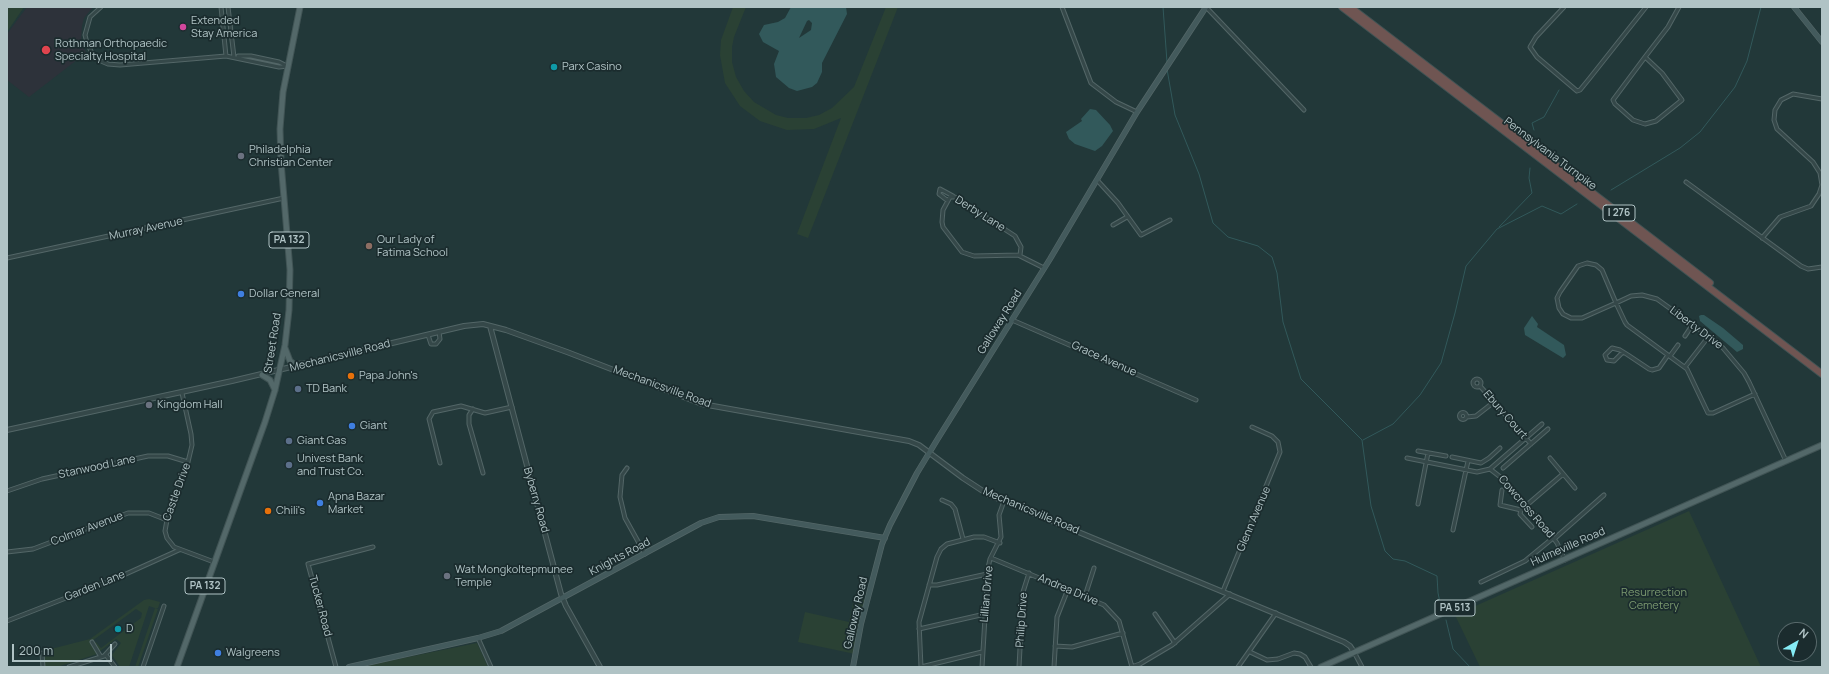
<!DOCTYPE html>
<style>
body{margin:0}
#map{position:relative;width:1829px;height:674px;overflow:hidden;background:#223839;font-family:Manrope,sans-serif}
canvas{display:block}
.frame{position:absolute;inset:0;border:8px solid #b0c3c5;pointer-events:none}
.north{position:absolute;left:1777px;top:622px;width:40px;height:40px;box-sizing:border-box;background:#1b2c2e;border:1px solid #57686a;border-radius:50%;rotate:39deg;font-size:11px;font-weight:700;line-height:16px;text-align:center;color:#b0c3c5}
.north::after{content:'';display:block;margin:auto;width:14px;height:18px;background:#85ecf5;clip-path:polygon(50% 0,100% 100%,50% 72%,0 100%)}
.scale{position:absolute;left:12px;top:644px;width:100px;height:18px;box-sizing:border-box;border:2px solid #b0c3c5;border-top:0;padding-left:5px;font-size:12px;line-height:14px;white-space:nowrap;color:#b0c3c5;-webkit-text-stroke:3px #1b2c2e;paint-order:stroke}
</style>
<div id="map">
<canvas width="1829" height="674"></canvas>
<div class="frame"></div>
<div class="north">N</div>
<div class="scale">200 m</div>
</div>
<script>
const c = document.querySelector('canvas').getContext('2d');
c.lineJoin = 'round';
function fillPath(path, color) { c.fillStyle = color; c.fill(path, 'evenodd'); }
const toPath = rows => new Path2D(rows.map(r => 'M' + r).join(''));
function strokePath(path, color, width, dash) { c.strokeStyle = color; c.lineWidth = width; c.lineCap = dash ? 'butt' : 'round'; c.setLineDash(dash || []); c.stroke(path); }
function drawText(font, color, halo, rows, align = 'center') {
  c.font = font + ' Manrope,sans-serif'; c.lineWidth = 3.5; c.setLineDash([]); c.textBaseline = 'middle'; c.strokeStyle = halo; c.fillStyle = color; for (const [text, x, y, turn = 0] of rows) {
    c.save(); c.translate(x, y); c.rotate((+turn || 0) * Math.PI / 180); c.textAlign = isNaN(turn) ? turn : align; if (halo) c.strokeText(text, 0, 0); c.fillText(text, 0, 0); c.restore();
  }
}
fillPath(toPath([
 [27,7,93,7,84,18,82,26,81,41,86,53,29,97,7,80,7,34]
]), '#2d323a');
fillPath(toPath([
 [7,7,24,7,7,32],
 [733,7,746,7,734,37,732,47,732,62,736,77,744,91,754,102,776,115,788,118,806,118,819,115,832,108,854,87,886,7,898,7,808,238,797,234,841,118,814,129,787,130,760,121,740,106,725,83,720,55,721,40],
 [1689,511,1761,667,1480,667,1455,615],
 [854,598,867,600,855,654,798,642,805,612,849,622],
 [149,599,160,602,158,608,155,608,158,609,138,667,135,667,155,608,149,606,129,667,120,667,112,655,121,643,116,639,99,652,94,643,96,642,101,648,141,618,142,613,136,609,92,641,97,654,57,667,44,667,43,651,90,639,144,600],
 [477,643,488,667,364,667,364,666]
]), '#2a4134');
fillPath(toPath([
 [791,7,846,7,847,14,822,63,822,72,817,83,812,87,797,91,789,88,776,77,774,64,779,51,763,42,759,34,764,25,778,22,785,18],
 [809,20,812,23,811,30,799,38,807,21],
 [1090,109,1096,110,1110,125,1113,131,1102,146,1095,151,1075,144,1069,139,1066,132,1082,121,1081,119],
 [1701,315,1704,315,1723,328,1743,345,1743,349,1737,352,1700,321,1699,316],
 [1532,316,1538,324,1537,327,1564,345,1566,355,1563,358,1525,335,1524,328]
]), '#32595b');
strokePath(toPath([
 [1163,7,1167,62],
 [1167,69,1175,115,1199,174,1213,223,1228,237,1258,246,1272,257,1277,273,1283,322,1301,379,1362,440,1371,506,1385,551,1393,559,1405,561,1437,576,1438,593,1441,607],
 [1534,130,1532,123,1544,117,1559,90],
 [1611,190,1680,148,1700,132,1735,87,1747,61,1761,7],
 [1499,227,1532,193,1529,178,1530,168],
 [1363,440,1393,424,1420,395,1441,363,1455,313,1466,266,1497,229,1542,206,1561,214,1577,204],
 [1446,620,1453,649,1470,667]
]), '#32595b', 1);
const minor = toPath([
 [101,7,90,17,85,35,87,43,92,53,101,61,108,64,120,65,226,56,279,67,288,66],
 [221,7,226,56],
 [228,7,234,57],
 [1062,7,1091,83,1116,102,1137,112],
 [1206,7,1304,110],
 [1564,7,1536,37,1530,47,1537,57,1577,91,1580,90,1589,79,1646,7],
 [238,56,251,56,279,62,287,66],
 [1645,57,1662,73,1682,100,1656,121,1645,124,1633,120,1615,104,1613,100,1645,57],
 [1645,57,1668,27,1679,7],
 [1097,180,1118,203,1141,235,1170,220],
 [1686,182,1801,266,1808,269,1822,267],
 [948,201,939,194,940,189,953,196],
 [1113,225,1127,217],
 [1762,238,1780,217,1811,206,1819,194,1822,185,1820,173,1813,162,1777,129,1774,120,1775,110,1781,100,1793,94,1822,99],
 [1020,255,1021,247,1015,236,955,197,950,197,943,210,942,222,943,227,962,252,974,256,1018,255,1044,268],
 [7,258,284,198],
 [1012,320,1196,400],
 [428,335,431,344,436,344,440,339,439,332],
 [1685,336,1693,324],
 [1623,352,1614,361,1607,360,1605,355,1612,348,1620,350,1628,355,1649,369,1652,370,1659,368,1668,355],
 [1670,356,1678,345],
 [1685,367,1709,336],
 '1473 383a4 4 0 1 1 8 0a4 4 0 1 1-8 0Z',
 [1480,386,1531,444],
 [182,393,191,434,192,445,188,462,167,520,165,531,167,538,174,547,214,562],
 [1755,394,1713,413,1708,413,1687,369,1627,325,1625,322,1616,303,1602,270,1596,265,1587,263,1578,266,1560,292,1557,298,1559,308,1563,314,1571,318,1582,318,1616,303,1631,296,1642,295,1657,299,1696,327,1723,348,1744,373,1749,382,1786,461],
 [473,409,469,415,469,424,483,473],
 '1459.5 416a3.5 3.5 0 1 1 7 0a3.5 3.5 0 1 1-7 0Z',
 [1467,417,1476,416,1494,402],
 [1418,451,1446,456],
 [1452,457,1481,463,1489,458,1500,448],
 [1407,458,1477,472,1490,469,1503,479,1545,527,1557,543,1565,560],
 [1550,458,1575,488],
 [440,463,429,419,433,412,461,406,485,413,512,407],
 [627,468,622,475,620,497,625,518,645,554],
 [1503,468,1548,429],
 [1490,469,1542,424],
 [1502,490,1500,505,1521,510,1563,474],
 [7,491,42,479,148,456,168,456,188,462],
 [942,500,951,504,955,509,963,539],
 [1418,504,1428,453],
 [1521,510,1520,514,1532,527],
 [1453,530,1468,461],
 [1554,539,1604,495],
 [7,552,33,549,128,513,149,513,167,520],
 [991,558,1104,605,1119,621,1132,667],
 [1481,582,1525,561,1553,538],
 [929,585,937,585,987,574],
 [1223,591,1280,452,1278,442,1272,436,1252,427],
 [1085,596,1094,568],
 [1155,614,1175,643],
 [7,621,117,578,179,550],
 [919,629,985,614],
 [478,638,491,667],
 [92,642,101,657],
 [1055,646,1072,647,1123,633],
 [1250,652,1267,660,1278,659,1294,653,1300,654,1305,657,1311,667],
 [1354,652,1362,667],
 [42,653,43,667],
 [106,655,115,667],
 [69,667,104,656,115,644],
 [143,667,164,606],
 [336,667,308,564,373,547],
 [921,667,919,622,937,557,941,549,947,544,974,537,984,537,1000,543],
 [921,667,982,652],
 [982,667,988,568,990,559,1001,537,999,515,1004,501],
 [1019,667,1023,592,1029,573],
 [1054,667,1057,617,1068,589],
 [1131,667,1140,664,1172,645,1230,594],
 [1238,667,1276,613]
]);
const tertiary = toPath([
 [490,326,561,594,566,606,600,667],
 [7,430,232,381,464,326,483,324,506,330,567,352,702,404,909,441,919,445,963,478,989,495,1344,642,1350,646,1354,652]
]);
const secondary = toPath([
 [1794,7,1822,42],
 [349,667,478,638,501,631,701,523,719,517,753,516,885,538],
 [853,667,861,624,882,544,890,525,917,473,937,440,1050,259,1137,112,1206,7]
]);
const primary = toPath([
 [285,348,290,361,294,364,307,364],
 [262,375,270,380,275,390],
 [177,667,265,422,275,390,285,345,289,310,290,270,281,162,280,129,283,92,300,7],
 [1321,667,1822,445]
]);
const motorway = toPath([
 [1342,7,1822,374],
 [1350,7,1710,283]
]);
strokePath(minor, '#536667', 5);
strokePath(tertiary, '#536667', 6);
strokePath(secondary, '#536667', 6);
strokePath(primary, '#415455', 7);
strokePath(motorway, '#405354', 8);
strokePath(minor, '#354849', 3);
strokePath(tertiary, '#354849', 4);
strokePath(secondary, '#435a5c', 4.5);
strokePath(primary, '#536869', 5);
strokePath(motorway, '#6f5552', 6);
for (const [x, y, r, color] of [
 [183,27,4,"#d1479c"],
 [46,50,5,"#e0444e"],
 [554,67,4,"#0f9aa8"],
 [241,156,4,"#6b7280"],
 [369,246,4,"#8d6e63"],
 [241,294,4,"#3f7fe0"],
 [351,376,4,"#e8710a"],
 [298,389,4,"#5c6f8a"],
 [149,405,4,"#6b7280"],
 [352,426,4,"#3f7fe0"],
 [289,441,4,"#5c6f8a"],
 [289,465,4,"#5c6f8a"],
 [320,503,4,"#3f7fe0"],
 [268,511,4,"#e8710a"],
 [447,576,4,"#6b7280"],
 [118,629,4,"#0f9aa8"],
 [218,653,4,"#3f7fe0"]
]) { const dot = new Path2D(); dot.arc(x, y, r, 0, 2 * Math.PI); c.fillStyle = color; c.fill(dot); strokePath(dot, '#1b2c2e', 1.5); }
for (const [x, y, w] of [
 [1619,213,32],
 [289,240,40],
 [205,586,40],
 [1455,608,40]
]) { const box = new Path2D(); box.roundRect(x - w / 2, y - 8, w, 16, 3); c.fillStyle = '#1b2c2e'; c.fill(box); strokePath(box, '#b0c3c5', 1); }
drawText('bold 10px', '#b0c3c5', null, [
 ["I 276",1619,213],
 ["PA 132",289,240],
 ["PA 132",205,586],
 ["PA 513",1455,608]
]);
drawText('11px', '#b0c3c5', '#1b2c2e', [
 ["Extended",191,21],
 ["Stay America",191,34],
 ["Rothman Orthopaedic",55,44],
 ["Specialty Hospital",55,57],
 ["Parx Casino",562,67],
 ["Philadelphia",249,150],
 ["Christian Center",249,163],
 ["Our Lady of",377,240],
 ["Fatima School",377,253],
 ["Dollar General",249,294],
 ["Papa John's",359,376],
 ["TD Bank",306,389],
 ["Kingdom Hall",157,405],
 ["Giant",360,426],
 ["Giant Gas",297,441],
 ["Univest Bank",297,459],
 ["and Trust Co.",297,472],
 ["Apna Bazar",328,497],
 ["Market",328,510],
 ["Chili's",276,511],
 ["Wat Mongkoltepmunee",455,570],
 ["Temple",455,583],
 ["D",126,629],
 ["Walgreens",226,653]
], 'left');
drawText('11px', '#b0c3c5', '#1b2c2e', [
 ["Pennsylvania Turnpike",1550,154,37],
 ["Derby Lane",980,214,32],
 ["Murray Avenue",146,229,-12],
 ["Galloway Road",1000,322,-58],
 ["Liberty Drive",1696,328,37],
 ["Street Road",273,343,-81],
 ["Mechanicsville Road",340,356,-14],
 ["Grace Avenue",1104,359,24],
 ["Mechanicsville Road",662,387,20],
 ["Ebury Court",1505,415,49],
 ["Stanwood Lane",97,467,-12],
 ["Castle Drive",177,492,-70],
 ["Byberry Road",536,500,74],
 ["Cowcross Road",1526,507,49],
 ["Mechanicsville Road",1031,511,23],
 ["Glenn Avenue",1254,519,-67],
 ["Colmar Avenue",87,529,-21],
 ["Hulmeville Road",1568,547,-24],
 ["Knights Road",620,557,-28],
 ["Garden Lane",95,586,-22],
 ["Andrea Drive",1068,590,23],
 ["Lillian Drive",987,594,-85],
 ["Tucker Road",320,606,75],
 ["Galloway Road",856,613,-77],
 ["Philip Drive",1022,620,-86]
]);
drawText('11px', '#7c9a70', '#1b2c2e', [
 ["Resurrection",1654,593],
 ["Cemetery",1654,606]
]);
</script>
